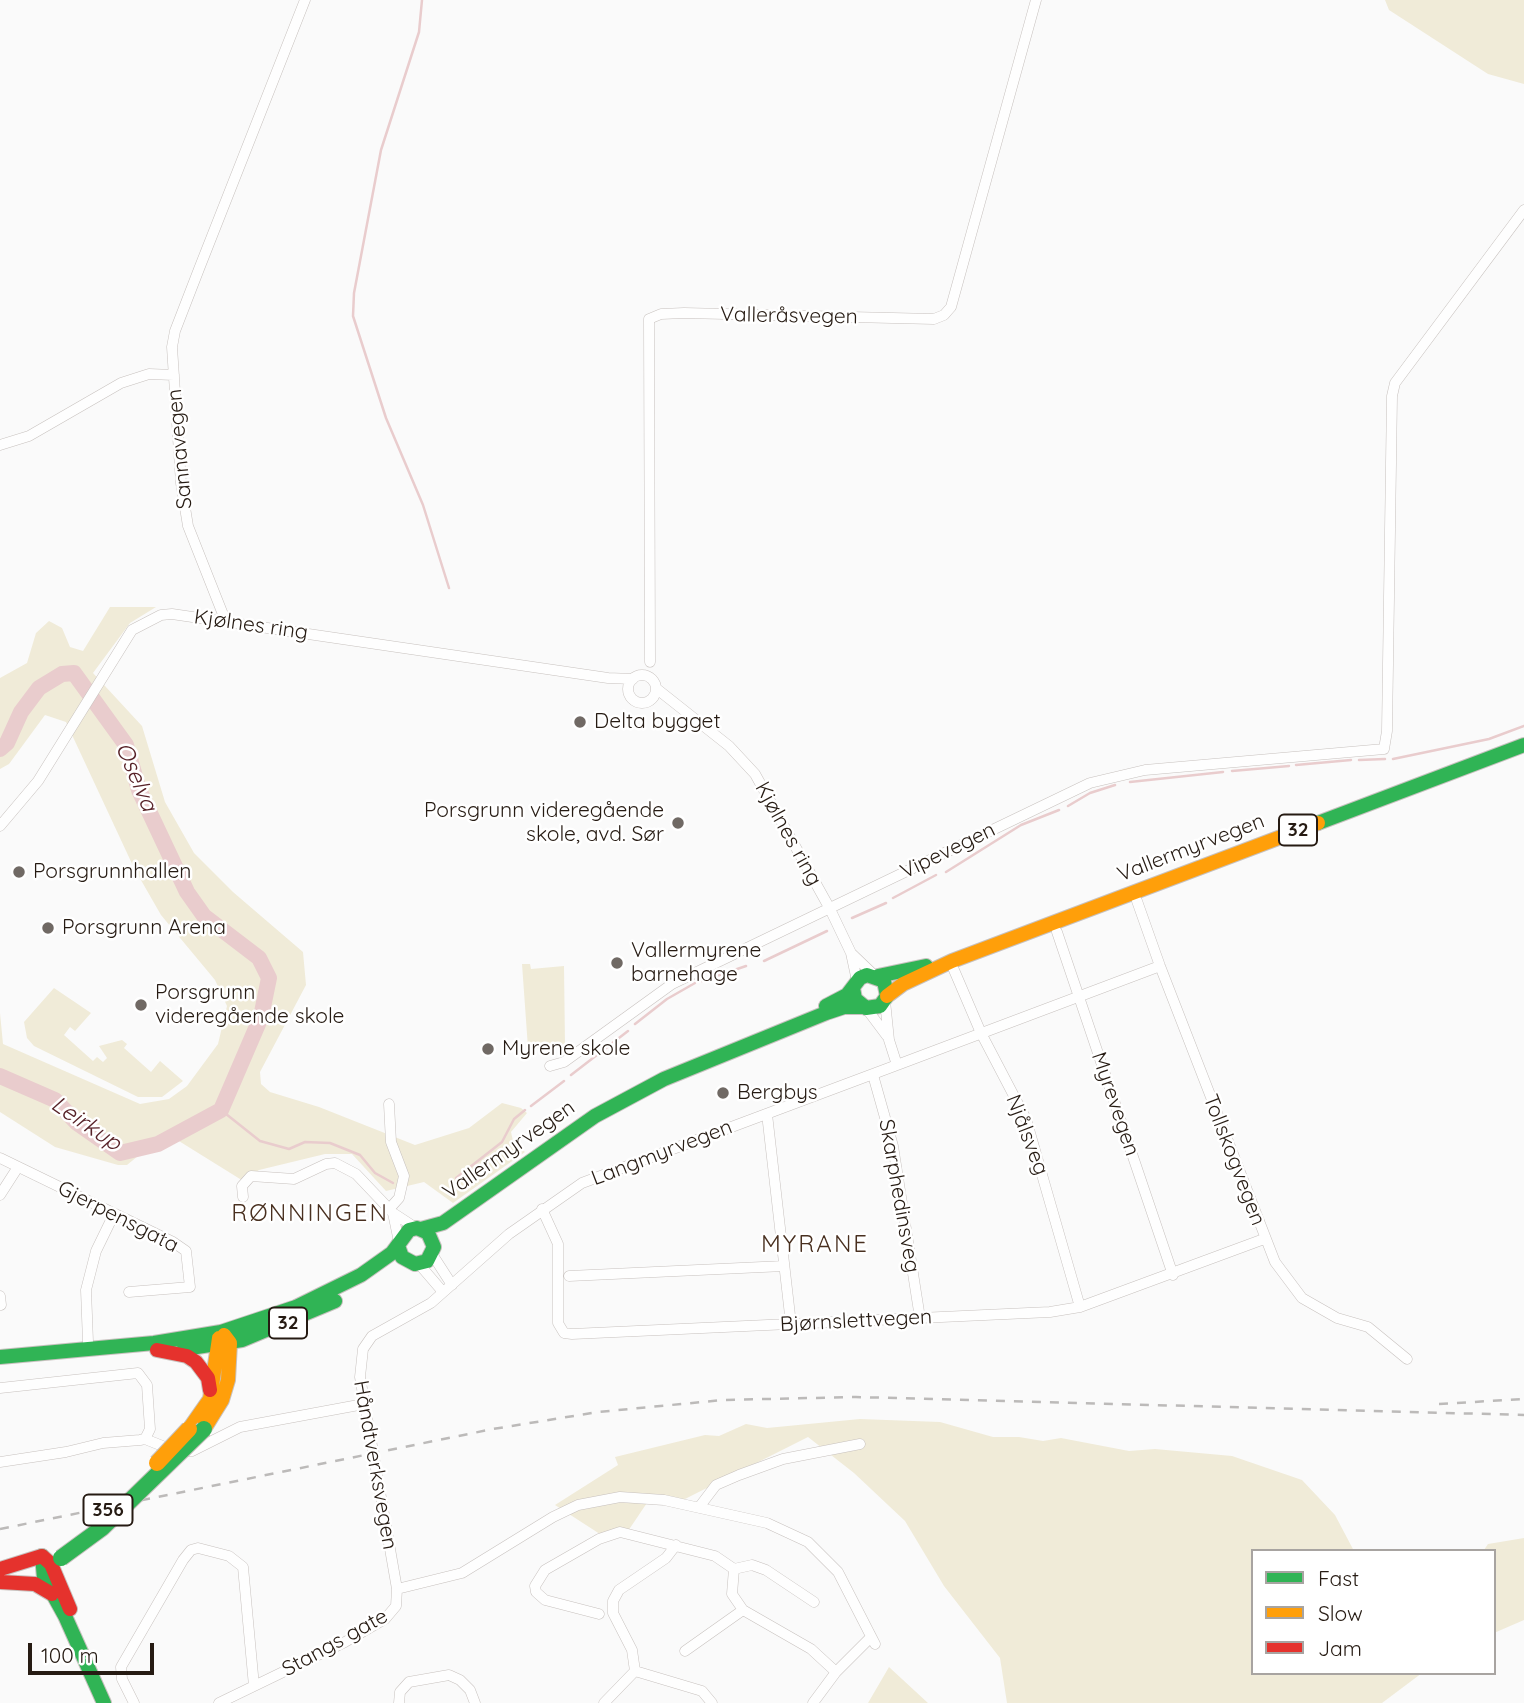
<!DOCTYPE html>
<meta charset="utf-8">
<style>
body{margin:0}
#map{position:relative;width:1524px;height:1703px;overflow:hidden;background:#fafafa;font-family:Quicksand,sans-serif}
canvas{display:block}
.legend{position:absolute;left:1251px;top:1549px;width:245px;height:126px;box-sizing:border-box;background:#fff;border:2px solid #a8a4a1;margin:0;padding:9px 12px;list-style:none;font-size:21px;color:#261b13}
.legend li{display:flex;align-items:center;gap:14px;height:35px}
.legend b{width:35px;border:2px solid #a8a4a1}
.scale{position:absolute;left:28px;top:1643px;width:126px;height:32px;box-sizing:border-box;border:4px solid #261b13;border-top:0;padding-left:9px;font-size:21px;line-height:24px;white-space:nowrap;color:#261b13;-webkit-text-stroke:5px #fff;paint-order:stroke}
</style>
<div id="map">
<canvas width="1524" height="1703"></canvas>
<ul class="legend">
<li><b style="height:9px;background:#30b455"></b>Fast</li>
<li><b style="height:9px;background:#ff9f0a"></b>Slow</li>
<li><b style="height:9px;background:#e5322d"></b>Jam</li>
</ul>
<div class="scale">100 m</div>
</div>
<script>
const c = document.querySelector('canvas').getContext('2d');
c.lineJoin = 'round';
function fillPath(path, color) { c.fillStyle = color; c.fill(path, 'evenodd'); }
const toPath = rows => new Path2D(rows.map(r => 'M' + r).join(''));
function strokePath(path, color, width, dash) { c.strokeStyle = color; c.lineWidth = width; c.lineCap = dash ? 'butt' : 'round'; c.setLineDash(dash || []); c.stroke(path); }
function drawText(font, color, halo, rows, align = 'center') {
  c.font = font + ' Quicksand,sans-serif'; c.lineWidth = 5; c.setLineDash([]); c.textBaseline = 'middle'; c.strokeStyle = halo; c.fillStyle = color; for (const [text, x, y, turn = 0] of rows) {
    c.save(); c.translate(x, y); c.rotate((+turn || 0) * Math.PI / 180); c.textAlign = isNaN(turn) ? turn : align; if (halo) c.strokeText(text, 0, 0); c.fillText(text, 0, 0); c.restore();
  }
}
fillPath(toPath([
 [1385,0,1524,0,1524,84,1488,74,1389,10],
 [110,607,156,607,130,623,93,673,142,726,165,802,194,853,233,892,303,952,306,985,260,1072,261,1084,270,1092,319,1107,415,1145,469,1128,502,1103,521,1108,527,1113,511,1132,513,1141,525,1152,453,1203,424,1182,386,1191,352,1154,325,1154,259,1170,247,1179,240,1179,166,1133,127,1165,118,1165,55,1147,0,1112,0,1013,3,1044,140,1104,169,1099,187,1086,218,1044,227,1006,215,980,161,915,134,868,66,722,45,715,9,764,0,769,0,678,27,663,36,633,49,621,62,628,70,647,83,651],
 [522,964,530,964,531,969,564,966,565,1045,528,1048],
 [54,988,91,1013,75,1031,70,1027,64,1035,93,1061,97,1057,103,1062,107,1058,99,1046,122,1040,127,1044,124,1048,151,1072,160,1061,183,1081,162,1097,138,1097,34,1046,27,1038,24,1022],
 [860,1419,940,1422,993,1437,1019,1437,1043,1441,1061,1438,1129,1451,1155,1449,1232,1456,1302,1480,1335,1515,1354,1551,1253,1551,1253,1673,1422,1673,1382,1703,1007,1703,1000,1658,944,1586,905,1521,854,1473,808,1437,683,1500,653,1494,626,1534,603,1536,555,1505,618,1465,615,1457,705,1435,719,1436,746,1424,767,1428],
 [1524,1538,1524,1620,1494,1633,1494,1551,1484,1550,1488,1544],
 [889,1667,928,1703,868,1703]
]), '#f0ebd8');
strokePath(toPath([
 [422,0,419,32,381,150,354,293,353,316,386,418,423,505,449,588],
 [1393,759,1489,739,1524,726],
 [1359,760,1385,759],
 [1296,765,1351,760],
 [1232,771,1289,766],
 [1130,782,1223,772],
 [1068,806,1090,793,1115,785],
 [946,872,1021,825,1059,810],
 [893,898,936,875],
 [852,918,886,903],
 [764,961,827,931],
 [702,981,746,966],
 [635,1024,667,999,695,983],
 [571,1075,628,1031],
 [531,1106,564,1081],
 [221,1110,260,1141,289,1149,305,1142,330,1143,360,1155,375,1173,393,1183],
 [456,1178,502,1142,514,1119,525,1110]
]), '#e9cccd', 2.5);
strokePath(toPath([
 [0,749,7,743,21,712,39,688,62,674,74,673,126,745,139,790,187,892,204,916,259,958,269,978,261,1017,221,1110,158,1144,120,1153,77,1123,55,1100,0,1076]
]), '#e9cccd', 16);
const street = toPath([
 [0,445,29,436,121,383,149,374,174,375],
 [226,622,188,526,181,483,172,347,175,331,199,269,305,0],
 [650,662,649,319,661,314,684,313,934,319,944,315,951,307,1036,0],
 '628 689a14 14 0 1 1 28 0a14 14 0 1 1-28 0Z',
 [657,689,729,746,755,774,830,909,851,953,857,981],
 [0,826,38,781,132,630,161,615,172,614,608,678,633,679],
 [1137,901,1160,966,1275,1262,1302,1298,1337,1318,1368,1327,1407,1359],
 [1057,932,1173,1275],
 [851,953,874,975],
 [954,970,981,1033,1026,1119,1080,1307],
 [866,1008,887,1036],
 [897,1065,1160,966],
 [550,1066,564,1062,672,984,1090,783,1145,770,1384,749,1387,731,1392,396,1395,383,1524,210],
 [873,1075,893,1146,920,1318],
 [389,1104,391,1142,404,1176,399,1198,390,1208],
 [767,1114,791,1324],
 [0,1158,173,1242,186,1251,190,1287,129,1292],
 [0,1195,18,1167],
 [243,1197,242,1186,251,1176,294,1179,326,1164,335,1163,356,1174,393,1213,416,1228],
 [542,1209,558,1244,558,1323,564,1333,572,1334,1050,1312,1080,1307,1264,1239],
 [393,1213,399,1242],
 [432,1254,452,1285],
 [419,1264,443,1292],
 [569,1276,784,1266],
 [0,1296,1,1305],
 [88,1342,86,1290,96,1251,114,1214],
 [0,1388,138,1373,147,1385,150,1429,145,1439,140,1440,103,1443,66,1452,0,1462],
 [145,1439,175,1451,192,1451,240,1427,364,1404],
 [700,1506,716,1485,739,1475,783,1459,860,1444],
 [397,1589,462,1573,553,1517,578,1505,620,1497,664,1500,767,1523,808,1542,838,1572,875,1644],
 [814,1602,766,1570,752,1565,734,1569,732,1594,743,1610,811,1649,836,1672],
 [599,1614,545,1600,536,1592,535,1586,545,1570,599,1539,620,1532,715,1556,734,1569],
 [685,1651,743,1610],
 [635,1671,702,1691,712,1703],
 [134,1703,122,1679,121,1667,183,1560,191,1550,198,1548,229,1556,243,1567,254,1686],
 [219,1703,345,1642,385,1619,396,1606,397,1589,360,1377,363,1349,372,1336,431,1303,509,1234,582,1183,897,1065,889,1040,885,1001],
 [399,1703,400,1692,409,1682,449,1675,460,1680,470,1690,475,1703],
 [604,1703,635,1671,632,1650,613,1613,613,1601,619,1590,666,1558,676,1545],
 [813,1703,836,1672,871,1637]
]);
const fast = toPath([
 [1318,823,1524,745],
 [878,976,926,966],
 [826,1006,847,995,860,978,867,975,884,981,887,996,880,1006,866,1008,855,999,853,988],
 [421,1229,443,1223,595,1116,664,1079,826,1013,844,1007,862,1007],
 [184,1349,242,1340,335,1301],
 [0,1357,154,1343,221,1332,296,1307,361,1275,392,1253,409,1230,417,1228,428,1233,434,1247,427,1261,415,1264,402,1257,398,1246],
 [42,1556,44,1578,65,1616,104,1703]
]);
const slow = toPath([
 [887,996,903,984,952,961,1318,823],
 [189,1429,210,1399,219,1338],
 [204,1429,222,1400,228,1380,230,1343,224,1335]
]);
const jam = toPath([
 [157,1350,187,1356,196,1362,208,1378,210,1390],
 [42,1556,51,1564,70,1609],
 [0,1569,42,1556],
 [0,1582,35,1584,52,1594]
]);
strokePath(street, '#c7c1be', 11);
strokePath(fast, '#c7c1be', 16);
strokePath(slow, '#c7c1be', 16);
strokePath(jam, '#c7c1be', 16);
strokePath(street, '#fefefe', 10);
strokePath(fast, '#30b455', 14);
strokePath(slow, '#ff9f0a', 14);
strokePath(jam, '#e5322d', 14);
strokePath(toPath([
 [1439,1404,1524,1399],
 [0,1529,493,1429,598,1412,723,1400,856,1397,1524,1415]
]), '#bcbab9', 2.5, [9, 9]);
const fastBridge = toPath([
 [61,1558,102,1528,204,1429]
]);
const slowBridge = toPath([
 [157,1463,189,1429]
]);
strokePath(fastBridge, '#c7c1be', 18, []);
strokePath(slowBridge, '#c7c1be', 18, []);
strokePath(fastBridge, '#30b455', 16);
strokePath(slowBridge, '#ff9f0a', 16);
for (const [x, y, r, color] of [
 [580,722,7,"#706964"],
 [678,823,7,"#706964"],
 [19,872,7,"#706964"],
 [48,928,7,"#706964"],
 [617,963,7,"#706964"],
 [141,1005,7,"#706964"],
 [488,1049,7,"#706964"],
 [723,1093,7,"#706964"]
]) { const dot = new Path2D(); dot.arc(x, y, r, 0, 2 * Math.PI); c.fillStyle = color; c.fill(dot); strokePath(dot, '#fff', 2.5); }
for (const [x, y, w] of [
 [1298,830,38],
 [288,1323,38],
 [108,1510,49]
]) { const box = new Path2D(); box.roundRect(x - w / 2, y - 15.5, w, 31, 5); c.fillStyle = '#fff'; c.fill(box); strokePath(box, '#261b13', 2); }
drawText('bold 19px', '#261b13', null, [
 ["32",1298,830],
 ["32",288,1323],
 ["356",108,1510]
]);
drawText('21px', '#261b13', '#fff', [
 ["Valleråsvegen",789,316,1],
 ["Sannavegen",180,449,-95],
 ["Kjølnes ring",251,625,8],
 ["Kjølnes ring",788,834,61],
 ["Vallermyrvegen",1191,848,-21],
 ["Vipevegen",948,851,-26],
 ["Myrevegen",1115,1104,71],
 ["Njålsveg",1027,1135,69],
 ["Vallermyrvegen",509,1150,-35],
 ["Langmyrvegen",662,1153,-21],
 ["Tollskogvegen",1234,1160,69],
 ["Skarphedinsveg",899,1196,80],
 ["Gjerpensgata",118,1217,27],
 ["Bjørnslettvegen",856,1321,-3],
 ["Håndtverksvegen",375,1465,80],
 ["Stangs gate",335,1643,-29]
]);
drawText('21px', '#261b13', '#fff', [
 ["Delta bygget",594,722],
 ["Porsgrunn videregående",664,811,"right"],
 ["skole, avd. Sør",664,835,"right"],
 ["Porsgrunnhallen",33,872],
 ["Porsgrunn Arena",62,928],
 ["Vallermyrene",631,951],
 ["barnehage",631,975],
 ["Porsgrunn",155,993],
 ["videregående skole",155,1017],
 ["Myrene skole",502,1049],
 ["Bergbys",737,1093]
], 'left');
drawText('italic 23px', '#582329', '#fff', [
 ["Oselva",136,777,67],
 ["Leirkup",86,1124,34]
]);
c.letterSpacing = '2px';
drawText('24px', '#493020', '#fff', [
 ["RØNNINGEN",310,1214],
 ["MYRANE",815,1245]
]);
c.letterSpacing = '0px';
</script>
